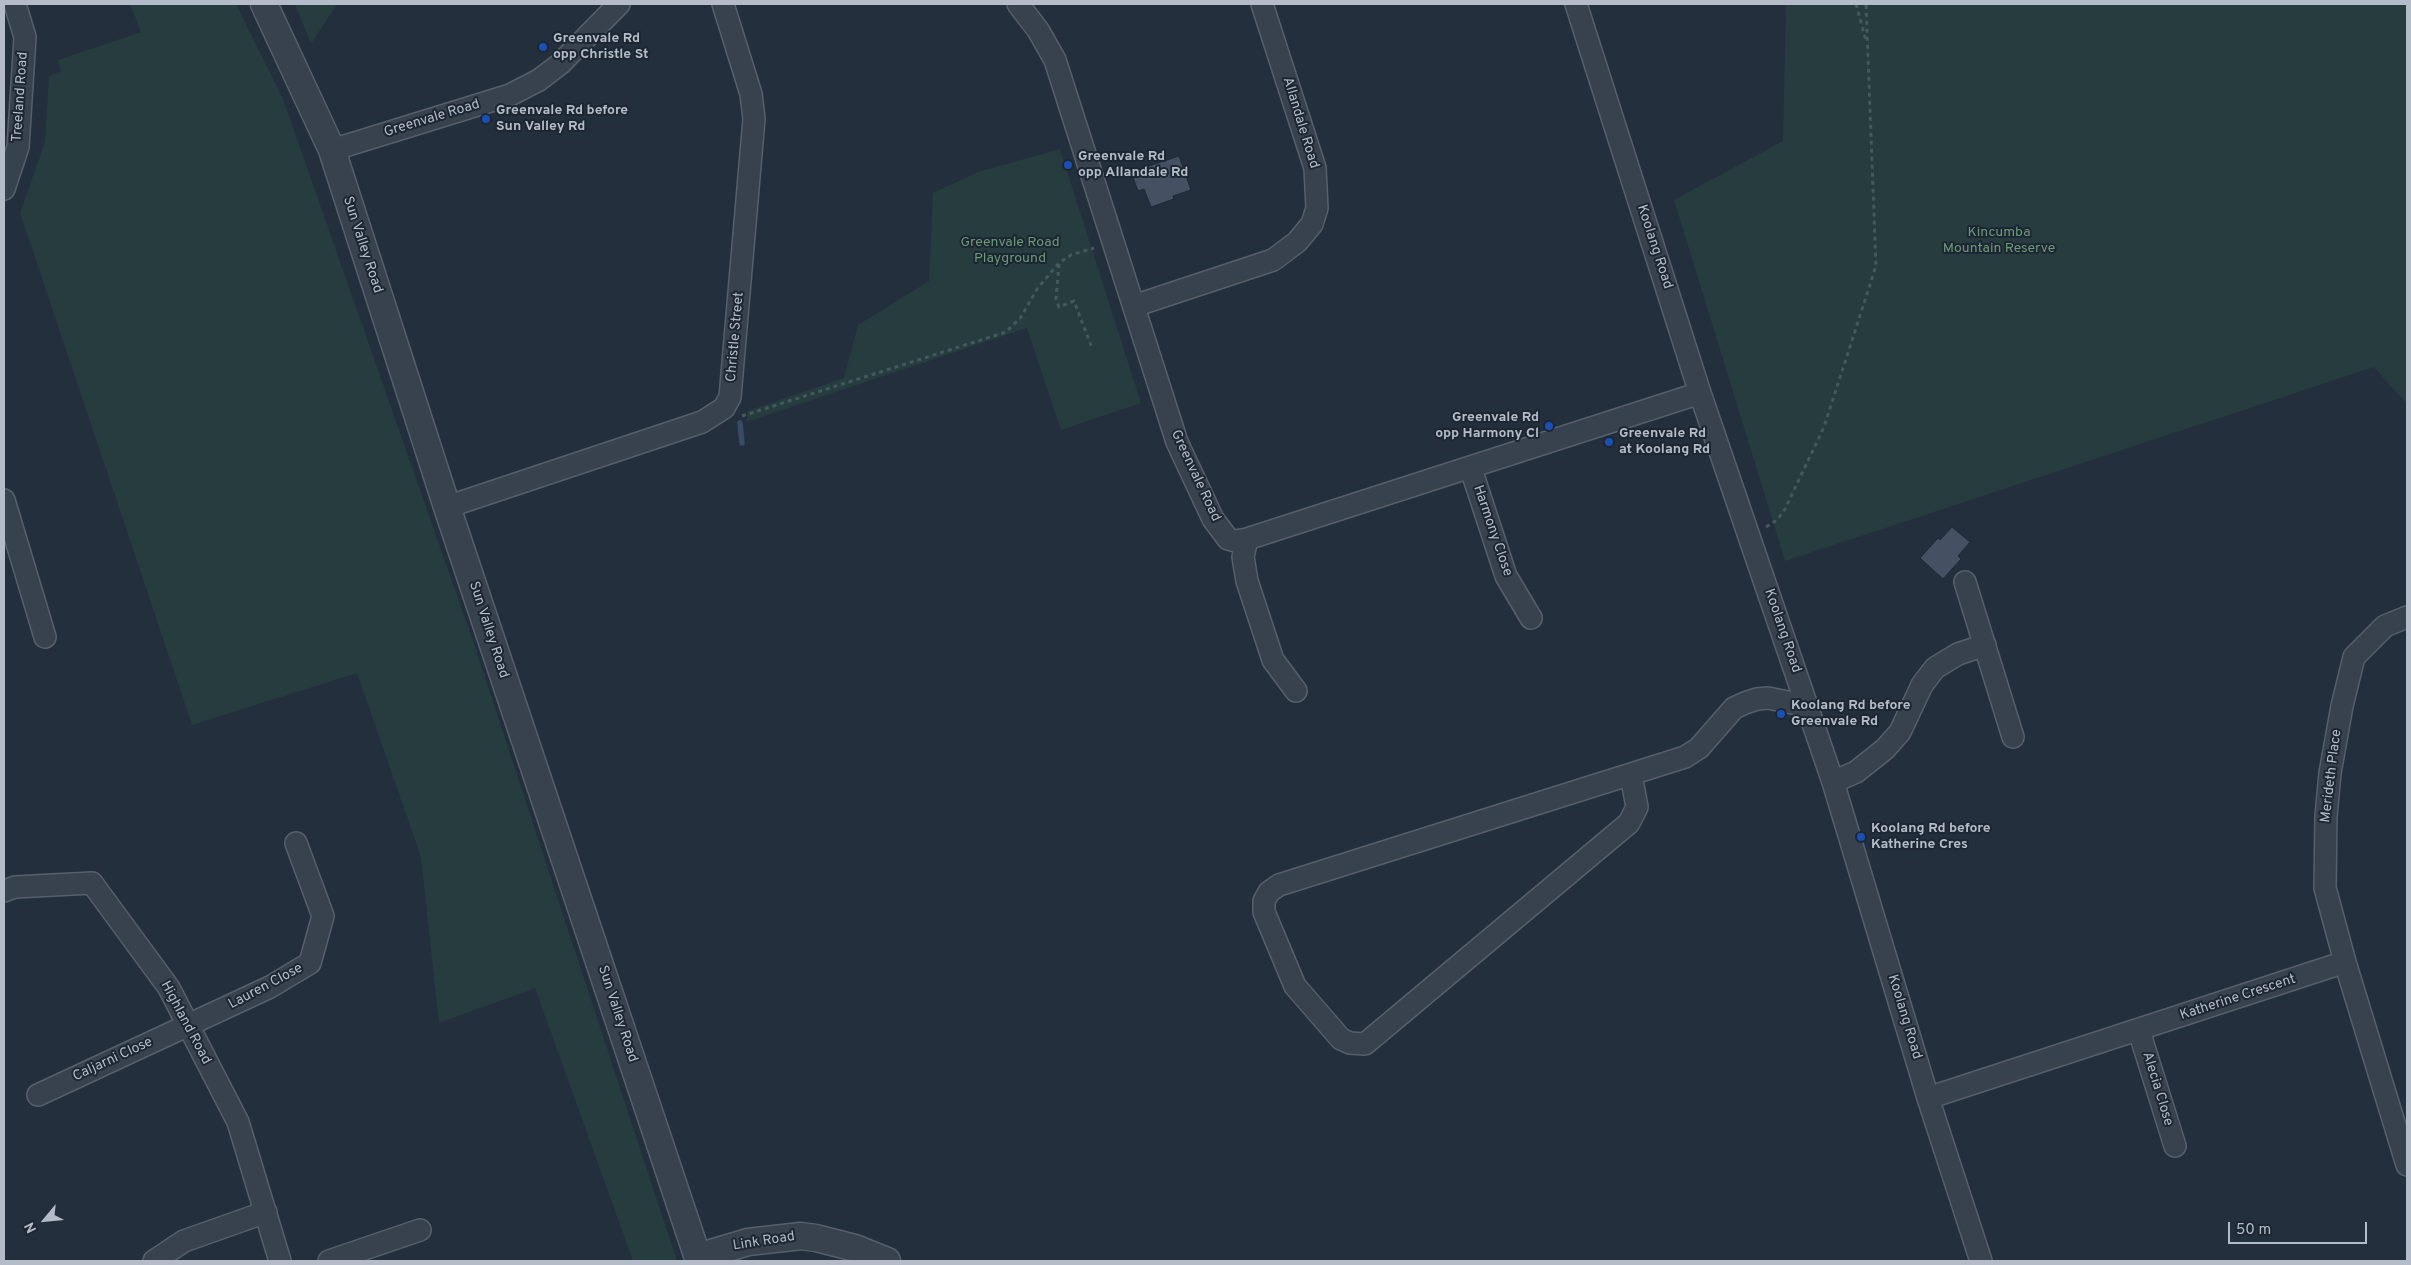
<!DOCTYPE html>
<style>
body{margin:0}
#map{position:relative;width:2411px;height:1265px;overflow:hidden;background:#242f3e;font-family:Overpass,sans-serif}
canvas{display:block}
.frame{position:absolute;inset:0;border:5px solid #b4bcc9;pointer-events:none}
.north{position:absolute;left:20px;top:1195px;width:50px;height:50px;-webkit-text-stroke:4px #1d2633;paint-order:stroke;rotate:242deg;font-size:14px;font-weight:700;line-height:20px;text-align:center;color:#b4bcc9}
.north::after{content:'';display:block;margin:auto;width:18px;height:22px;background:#b4bcc9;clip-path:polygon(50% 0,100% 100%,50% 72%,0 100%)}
.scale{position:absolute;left:2228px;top:1222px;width:139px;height:22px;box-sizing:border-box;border:2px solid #b4bcc9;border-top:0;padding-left:6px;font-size:15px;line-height:18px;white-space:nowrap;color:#b4bcc9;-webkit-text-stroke:4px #1d2633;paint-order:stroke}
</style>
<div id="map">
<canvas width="2411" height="1265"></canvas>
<div class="frame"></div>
<div class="north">N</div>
<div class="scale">50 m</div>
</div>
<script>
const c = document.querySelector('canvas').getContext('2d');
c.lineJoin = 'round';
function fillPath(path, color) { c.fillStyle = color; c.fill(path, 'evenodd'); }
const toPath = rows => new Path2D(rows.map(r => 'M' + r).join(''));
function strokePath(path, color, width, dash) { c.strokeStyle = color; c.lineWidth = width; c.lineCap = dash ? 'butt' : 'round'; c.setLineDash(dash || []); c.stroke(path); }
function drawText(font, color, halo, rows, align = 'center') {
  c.font = font + ' Overpass,sans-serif'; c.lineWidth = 4; c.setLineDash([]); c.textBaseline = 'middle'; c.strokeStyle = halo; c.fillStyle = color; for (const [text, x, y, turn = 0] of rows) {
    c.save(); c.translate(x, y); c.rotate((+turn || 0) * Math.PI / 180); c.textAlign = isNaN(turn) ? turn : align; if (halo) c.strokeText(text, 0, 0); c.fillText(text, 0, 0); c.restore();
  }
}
fillPath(toPath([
 [130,4,236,4,283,99,473,641,677,1261,633,1261,535,988,439,1023,421,857,357,673,192,725,20,213,45,142,49,76,61,71,58,60,141,32],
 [295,4,337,4,311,44],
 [1786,4,2407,4,2407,404,2374,367,1785,561,1674,200,1783,141],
 [1060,149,1141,403,1061,430,1027,328,746,422,748,411,844,378,858,325,929,281,933,193,978,172]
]), '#263c3f');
strokePath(toPath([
 [740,423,742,443]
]), '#394c67', 5.5);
const building = toPath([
 [1179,156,1191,190,1173,196,1174,199,1151,207,1144,189,1138,191,1131,172,1179,156],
 [1952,527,1970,542,1958,556,1961,559,1943,579,1920,558,1938,538,1940,540,1952,527]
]);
fillPath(building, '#455162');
strokePath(building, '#1f2835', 1);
const minor = toPath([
 [1018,4,1038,30,1055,60,1177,442,1213,519,1228,539,1235,541,1247,539,1700,393],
 [1576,4,1700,393,1833,782,1928,1098,1981,1261],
 [332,150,510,95,539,80,560,64,619,4],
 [4,189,18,147,25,37,15,4],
 [1134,306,1273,260,1297,242,1312,224,1317,208,1315,168,1262,4],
 [1471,469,1506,576,1531,618],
 [4,500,45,637],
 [447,507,702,422,724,408,730,397,754,119,751,94,723,4],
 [1247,539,1243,557,1247,581,1273,660,1296,691],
 [1965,582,2013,737],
 [1631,775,1637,807,1629,823,1365,1044,1350,1043,1341,1039,1295,986,1264,912,1264,901,1269,892,1279,885,1685,757,1699,748,1734,708,1745,703,1757,699,1768,698,1807,706],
 [1833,782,1856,772,1885,749,1900,732,1922,685,1935,668,1958,654,1985,645],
 [4,891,15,887,92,883,169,988,238,1122,280,1261],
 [2345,962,2325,888,2326,816,2330,773,2342,706,2354,657,2385,626,2407,617],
 [2139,1031,2175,1146],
 [38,1095,270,987,310,963,323,916,296,843],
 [1928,1098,2345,962,2407,1165],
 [154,1261,184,1241,266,1212],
 [329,1261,420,1230]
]);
const tertiary = toPath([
 [264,4,332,150,447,507,699,1261],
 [698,1257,748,1242,801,1236,816,1238,855,1248,887,1261]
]);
strokePath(minor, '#565f6c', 24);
strokePath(tertiary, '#565f6c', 29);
strokePath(toPath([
 [1856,4,1866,41],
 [1059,264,1056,299,1059,307,1074,301,1092,348],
 [742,416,1006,332,1021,317,1037,289,1059,263,1071,255,1094,248],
 [1766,527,1777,520,1785,509,1824,427,1876,266,1866,4]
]), '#44595c', 3, [4, 4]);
strokePath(minor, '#38414e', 21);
strokePath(tertiary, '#38414e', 26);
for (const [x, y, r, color] of [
 [543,47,5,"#1a4fb4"],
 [486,119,5,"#1a4fb4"],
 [1068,165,5,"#1a4fb4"],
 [1549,426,5,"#1a4fb4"],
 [1609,442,5,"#1a4fb4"],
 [1781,714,5,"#1a4fb4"],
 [1861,837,5,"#1a4fb4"]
]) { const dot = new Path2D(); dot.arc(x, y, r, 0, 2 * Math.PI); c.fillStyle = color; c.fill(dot); strokePath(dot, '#1d2633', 2); }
drawText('bold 14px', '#b4bcc9', '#1d2633', [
 ["Greenvale Rd",553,39],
 ["opp Christle St",553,55],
 ["Greenvale Rd before",496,111],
 ["Sun Valley Rd",496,127],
 ["Greenvale Rd",1078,157],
 ["opp Allandale Rd",1078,173],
 ["Greenvale Rd",1539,418,"right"],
 ["opp Harmony Cl",1539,434,"right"],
 ["Greenvale Rd",1619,434],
 ["at Koolang Rd",1619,450],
 ["Koolang Rd before",1791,706],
 ["Greenvale Rd",1791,722],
 ["Koolang Rd before",1871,829],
 ["Katherine Cres",1871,845]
], 'left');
drawText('14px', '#b4bcc9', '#1d2633', [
 ["Treeland Road",21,97,-86],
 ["Greenvale Road",432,119,-17],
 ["Allandale Road",1300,123,73],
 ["Sun Valley Road",362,245,72],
 ["Koolang Road",1654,247,72],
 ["Christle Street",736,337,-85],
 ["Greenvale Road",1195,476,65],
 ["Harmony Close",1492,531,71],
 ["Sun Valley Road",488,630,72],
 ["Koolang Road",1782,631,71],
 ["Merideth Place",2332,776,-83],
 ["Lauren Close",266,987,-28],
 ["Katherine Crescent",2238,998,-18],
 ["Sun Valley Road",617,1014,72],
 ["Koolang Road",1904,1017,73],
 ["Highland Road",185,1023,62],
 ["Caljarni Close",113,1060,-25],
 ["Alecia Close",2157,1089,73],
 ["Link Road",764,1242,-9]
]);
drawText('14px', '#6b9a76', '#1d2633', [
 ["Kincumba",1999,233],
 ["Mountain Reserve",1999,249],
 ["Greenvale Road",1010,243],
 ["Playground",1010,259]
]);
</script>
